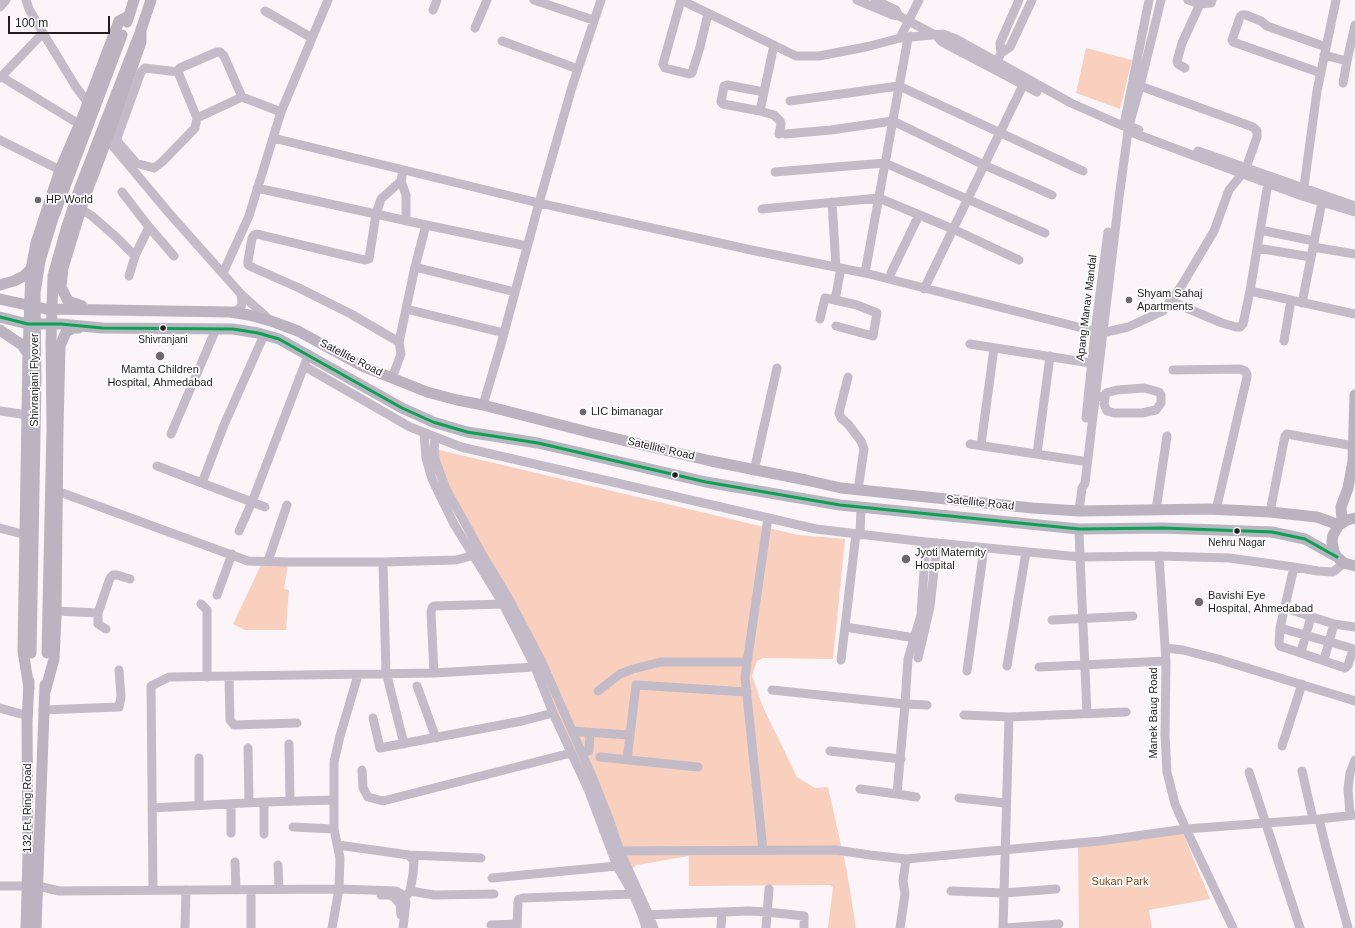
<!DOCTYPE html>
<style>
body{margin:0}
#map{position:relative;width:1355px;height:928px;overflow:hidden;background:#fbf4f8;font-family:Helvetica,sans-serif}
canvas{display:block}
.scale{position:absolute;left:8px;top:16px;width:102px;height:18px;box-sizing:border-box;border:2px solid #221c20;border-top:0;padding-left:5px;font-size:12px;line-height:14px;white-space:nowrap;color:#221c20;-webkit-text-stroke:3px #fff;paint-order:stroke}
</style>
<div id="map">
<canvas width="1355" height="928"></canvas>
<div class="scale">100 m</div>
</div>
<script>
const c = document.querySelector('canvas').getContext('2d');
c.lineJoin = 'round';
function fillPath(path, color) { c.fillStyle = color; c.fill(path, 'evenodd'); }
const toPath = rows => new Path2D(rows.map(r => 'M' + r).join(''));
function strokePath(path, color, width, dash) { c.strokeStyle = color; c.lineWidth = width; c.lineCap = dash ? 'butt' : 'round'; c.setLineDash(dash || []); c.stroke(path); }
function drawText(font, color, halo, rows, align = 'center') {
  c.font = font + ' Helvetica,sans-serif'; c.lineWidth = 3.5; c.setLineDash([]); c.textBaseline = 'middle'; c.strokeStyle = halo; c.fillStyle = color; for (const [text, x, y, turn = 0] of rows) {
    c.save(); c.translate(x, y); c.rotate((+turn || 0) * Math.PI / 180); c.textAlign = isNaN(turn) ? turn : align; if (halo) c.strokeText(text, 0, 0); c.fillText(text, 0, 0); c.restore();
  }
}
fillPath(toPath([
 [1086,48,1132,60,1120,109,1076,93],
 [435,449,798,535,845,539,833,659,763,658,757,661,752,676,763,707,797,777,815,788,828,787,847,872,856,928,828,928,833,887,830,885,689,886,689,856,637,865,630,870,623,869,478,553,442,492,432,466],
 [262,563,288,565,284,589,289,590,286,630,245,630,233,624],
 [1183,833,1210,899,1149,910,1152,928,1079,928,1078,846]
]), '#f9cfbe');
strokePath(toPath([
 [26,0,29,9,43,33,76,87,88,103],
 [534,0,593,20],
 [681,0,796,56,819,56,866,47,900,38,943,34,956,39,1071,103,1123,126],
 [681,0,663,64,665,68,689,74,692,73,700,47,708,14],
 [857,0,893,15,899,16,937,36,942,42,1037,92],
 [875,0,896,10,899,16],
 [1200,4,1211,3,1212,0],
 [0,7,6,0],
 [433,10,437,0],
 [265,11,312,38],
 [475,28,487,0],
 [900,38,919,0],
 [502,41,578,69],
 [1001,53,1010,47,1032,0],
 [1324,55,1347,61,1355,25],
 [997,62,1001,53,1000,43,1019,0],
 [1185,68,1178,64,1177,61,1182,43,1200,4,1188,0],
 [178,72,145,68,141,72,117,138,118,142,136,163,154,168,162,162,195,128,197,118,242,97,281,112],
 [1321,73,1233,42,1232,40,1240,17,1242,15,1246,15,1261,21,1267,26,1326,47],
 [2,77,79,124],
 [0,78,43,33],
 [1343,83,1347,61],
 [1140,86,1253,127,1257,131,1257,137,1246,168],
 [764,92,727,85,724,86,721,102,723,104,760,111,764,92,774,45],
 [790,101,899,86,1083,171],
 [760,111,774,115,780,121,781,124,779,134],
 [197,118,178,72,178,70,180,68,217,52,220,52,224,56,242,97],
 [1125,120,1149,0],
 [1139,130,1129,126,1140,86,1161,0],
 [785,134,831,130,893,121,984,165,1052,195],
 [273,138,539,203,756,251,865,273,1102,333,1128,327,1163,311,1182,285,1214,231,1229,190,1242,174],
 [107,139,169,213,241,294,271,321],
 [0,140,60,170],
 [1198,151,1355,206],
 [775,172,885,163,1045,233],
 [401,181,406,195,406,221],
 [1268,183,1250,291,1355,314],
 [257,188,426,225,527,246],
 [122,192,149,227,174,256],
 [1303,194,1317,91,1336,0],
 [832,202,836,267],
 [81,209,92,216,116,237,135,256,129,276],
 [762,209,879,198,953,229,1019,260],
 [1260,230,1314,241],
 [1313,247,1355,254],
 [1257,248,1311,257],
 [135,256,149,227],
 [415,267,515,292],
 [223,273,249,216,281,112,328,0],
 [865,273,908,38,911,36],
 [891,273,919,215],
 [924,289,1026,79],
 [835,300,857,305,877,313,873,336,836,326],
 [1170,301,1222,323,1236,327,1240,327,1243,324,1250,291],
 [1302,303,1322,202],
 [406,309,504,333],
 [230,312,237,310,241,307,242,303,241,294],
 [820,319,825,298,835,300,841,268],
 [1284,341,1291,300],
 [399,342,351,314,299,288,254,268,248,265,248,261,252,238,254,235,257,234,365,260,369,259,376,214,381,199,401,181,403,171],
 [970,344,1097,364],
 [304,366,410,427,461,447,816,529,926,542,1080,557,1087,714],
 [1173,370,1240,369,1245,371,1247,374,1247,377,1216,510],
 [848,377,839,413,841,418,848,424,861,441,864,449,858,490],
 [392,378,401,354,399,342,415,267,426,225],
 [1095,396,1105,397,1106,393,1117,390,1144,388,1159,392,1161,395,1161,403,1156,410,1142,413,1114,413,1107,411,1104,404,1105,397],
 [483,405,500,348,539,203,572,87,601,0],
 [0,411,28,415],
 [1086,418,1095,332,1108,232],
 [424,433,426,458,432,479,454,524,503,604,535,667,553,713,588,789,617,866,633,894,642,915,646,928],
 [171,434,216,329],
 [435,437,434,452,436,462,446,489,482,554,509,599,541,660,591,774,609,819,620,851,649,915,654,928],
 [970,444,1082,461],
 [981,445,994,348],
 [1037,454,1050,356],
 [157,466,265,507],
 [754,471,777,368],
 [202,483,224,425,264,335],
 [57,491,248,561,287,562,383,562],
 [1156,510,1167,436],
 [1079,511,1082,488,1085,483,1119,198,1128,131,1302,196,1355,212],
 [1270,512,1285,436,1287,434,1354,446],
 [0,528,26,535],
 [1079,529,1080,557,1159,556,1229,558,1294,567,1318,571,1333,572,1344,563],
 [239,531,252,502,306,361],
 [860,535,861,507],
 [926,542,921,615,908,659,905,704,927,705],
 [1159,556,1166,661,1165,735,1167,772,1175,804,1186,829,1233,928],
 [268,561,287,505],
 [217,595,232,554],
 [201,604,207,610,207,677],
 [1285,608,1334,624,1355,627],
 [56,611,98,613,110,578,113,575,117,575,130,579],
 [98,613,98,624,106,629],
 [1052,620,1133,616],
 [845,627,909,637],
 [1280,628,1351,648,1353,650,1348,665,1345,668,1280,646,1279,644,1280,628,1294,567],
 [1165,648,1183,650,1218,659,1355,701],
 [1301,652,1311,617],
 [918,658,930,607,937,543],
 [841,660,856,534],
 [1324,660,1334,624],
 [1007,666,1026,552],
 [1039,667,1166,661],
 [967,671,984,548],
 [434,673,431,612,432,608,434,606,503,604],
 [386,674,383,562,456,560,479,554],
 [229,677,230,720,234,725,297,723],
 [388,680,404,744],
 [417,686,436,738],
 [772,690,905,704,897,794,860,789],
 [598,691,620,674,633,669,661,662,747,662],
 [0,708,28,716],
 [43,710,119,707,121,697,119,670],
 [964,715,1009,717],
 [373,718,380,748,522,721,553,713],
 [572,731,630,735],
 [289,744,290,801],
 [1282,746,1302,684],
 [248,748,249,803],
 [589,751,590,732],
 [830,751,901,759],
 [600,757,698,767],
 [199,758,199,805],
 [627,760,636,685,747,692],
 [362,770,363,788,368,797,383,801,571,753],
 [1302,771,1313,819],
 [1249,772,1300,928],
 [897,794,916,797],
 [959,798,1006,803],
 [231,804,231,833],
 [152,808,264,802,333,800],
 [1350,815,1348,789,1350,773,1355,760],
 [1319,819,1326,848,1348,928],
 [293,827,334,829],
 [264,834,264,802],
 [338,845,409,855,481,858],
 [763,850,745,677,768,518],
 [612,851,836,850,870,855,906,859,1100,841,1186,829,1319,819,1355,815],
 [235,862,236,890],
 [278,865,279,889],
 [492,878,617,866],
 [0,886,38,886,59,891,339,889,396,891,403,895,406,902,403,928],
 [153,890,151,686,169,677,434,673,535,667],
 [251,890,251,928],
 [410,891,434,895,494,894],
 [951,891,1004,893,1056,889],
 [381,895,390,895,395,898,400,904,401,915],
 [407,895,410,891,413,874,414,861,409,855],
 [644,915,749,911,767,912,804,916,804,928],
 [491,925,517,924],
 [721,927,722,912],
 [185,928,186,890],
 [332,928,339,889,340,858,334,829,334,762,340,736,358,675],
 [517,928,518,902,519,899,523,898,633,894],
 [766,928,769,889],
 [900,928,905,894,903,881,906,859],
 [1003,928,1009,717,1126,712],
 [1006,928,1059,924]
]), '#c3bcc8', 9);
strokePath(toPath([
 [127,22,134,0],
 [139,36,151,0],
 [0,285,14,281,24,276,31,269,36,243,60,170,83,116,119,21,129,16],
 [0,299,46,309,230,312,249,315,271,321,298,331,362,366,427,392,457,400,483,405,588,432,711,461,806,480,841,488,1032,508,1079,511,1209,509,1270,512,1317,517,1339,525],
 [82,306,68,301,61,287,63,268,84,199,107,139,141,42,141,29],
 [0,317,28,324,61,324,102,328,233,329,258,333,279,339,402,408,433,422,467,432,538,443,706,482,840,505,1079,529,1163,528,1272,532,1305,539,1337,557],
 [0,330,22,345,28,354,23,651,29,688],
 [28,354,31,269],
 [1355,518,1347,520,1339,525,1333,535,1332,541,1334,552,1337,557,1344,563,1355,566],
 [1342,522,1341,507,1348,488,1353,461,1355,395],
 [45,692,54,659,56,617,58,428,60,346,66,332,73,328,78,328],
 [26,928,28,857,27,723,29,681],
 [36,928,45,685]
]), '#bcb3c1', 11);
strokePath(toPath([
 [31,653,36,380,35,293,40,261,53,218,122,35],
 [47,653,52,429,51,341,53,276,67,226,79,190,138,38]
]), '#bcb3c1', 11);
strokePath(toPath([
 [0,317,28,324,61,324,102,328,233,329,258,333,279,339,402,408,433,422,467,432,538,443,706,482,840,505,1079,529,1163,528,1272,532,1305,539,1337,557]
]), '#00a651', 3);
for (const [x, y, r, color] of [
 [38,200,4,"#6e686c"],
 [1129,300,4,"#6e686c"],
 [163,328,3.5,"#221c20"],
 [160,356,5,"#6e686c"],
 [583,412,4,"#6e686c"],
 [675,475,3.5,"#221c20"],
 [1237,531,3.5,"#221c20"],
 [906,559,5,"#6e686c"],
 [1199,602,5,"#6e686c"]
]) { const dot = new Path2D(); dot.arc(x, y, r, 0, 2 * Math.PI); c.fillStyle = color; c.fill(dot); strokePath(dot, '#fff', 1.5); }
drawText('10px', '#221c20', '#fff', [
 ["Shivranjani",163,340],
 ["Nehru Nagar",1237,543]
]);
drawText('11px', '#221c20', '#fff', [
 ["HP World",46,200],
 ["Shyam Sahaj",1137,294],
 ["Apartments",1137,307],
 ["Mamta Children",160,370,"center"],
 ["Hospital, Ahmedabad",160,383,"center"],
 ["LIC bimanagar",591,412],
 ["Jyoti Maternity",915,553],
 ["Hospital",915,566],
 ["Bavishi Eye",1208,596],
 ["Hospital, Ahmedabad",1208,609]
], 'left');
drawText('11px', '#221c20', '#fff', [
 ["Apang Manav Mandal",1087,308,-83],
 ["Satellite Road",351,358,27],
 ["Shivranjani Flyover",35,380,-90],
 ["Satellite Road",661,449,13],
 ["Satellite Road",980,503,6],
 ["Manek Baug Road",1154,713,-90],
 ["132 Ft. Ring Road",28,808,-90]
]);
drawText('11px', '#8a3b07', '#fff', [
 ["Sukan Park",1120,882]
]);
</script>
